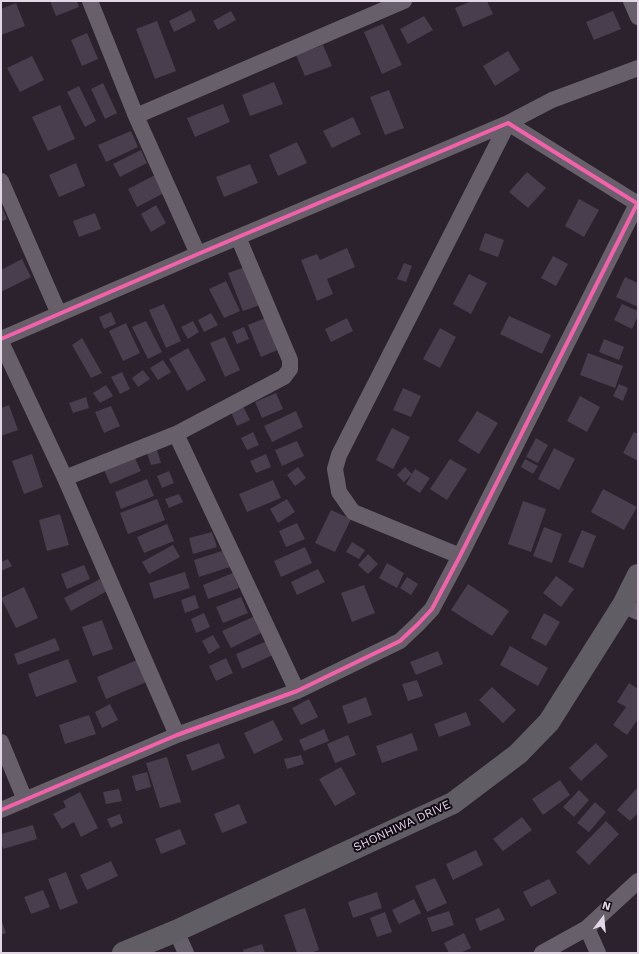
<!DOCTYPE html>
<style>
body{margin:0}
#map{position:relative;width:639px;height:954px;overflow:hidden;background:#2b222e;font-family:"Work Sans",sans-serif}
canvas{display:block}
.frame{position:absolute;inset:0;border:2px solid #e3d7e7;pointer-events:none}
.north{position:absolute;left:583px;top:898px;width:40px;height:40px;-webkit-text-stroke:3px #120a15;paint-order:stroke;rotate:16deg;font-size:11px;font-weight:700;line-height:16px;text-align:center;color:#e3d7e7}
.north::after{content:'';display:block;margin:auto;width:14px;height:18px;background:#e3d7e7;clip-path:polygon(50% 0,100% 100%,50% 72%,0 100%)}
</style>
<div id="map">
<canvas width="639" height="954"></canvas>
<div class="frame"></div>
<div class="north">N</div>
</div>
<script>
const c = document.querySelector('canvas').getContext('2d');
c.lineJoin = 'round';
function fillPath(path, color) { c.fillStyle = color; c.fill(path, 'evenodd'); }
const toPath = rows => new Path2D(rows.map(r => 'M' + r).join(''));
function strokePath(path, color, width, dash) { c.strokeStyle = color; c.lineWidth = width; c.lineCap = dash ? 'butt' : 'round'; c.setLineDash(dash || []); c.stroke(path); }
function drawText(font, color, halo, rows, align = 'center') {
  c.font = font + ' "Work Sans",sans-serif'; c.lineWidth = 4; c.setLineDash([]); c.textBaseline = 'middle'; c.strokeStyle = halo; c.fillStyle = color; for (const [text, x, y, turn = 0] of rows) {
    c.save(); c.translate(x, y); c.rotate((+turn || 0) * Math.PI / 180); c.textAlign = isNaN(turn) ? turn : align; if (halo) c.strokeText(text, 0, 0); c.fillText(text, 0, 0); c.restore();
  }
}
fillPath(toPath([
 [50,1,77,1,79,7,56,16],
 [472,1,487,1,493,14,463,27,455,8],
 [16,3,25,26,1,35,1,9],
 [191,10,196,21,174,32,169,21],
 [231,11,236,20,218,30,213,21],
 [613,11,621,29,594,40,586,22],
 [424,16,433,30,408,44,400,29],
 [157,21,176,71,155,79,136,29],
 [383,24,402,65,382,74,364,32],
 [87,33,98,59,82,66,71,40],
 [323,45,332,66,305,76,296,55],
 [508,51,520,70,495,86,483,66],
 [32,56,44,80,20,92,7,68],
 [274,82,283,104,250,116,242,95],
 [103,83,117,113,105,119,91,89],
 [79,86,96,121,85,127,67,92],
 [389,90,404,128,385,135,370,97],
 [223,104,230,122,195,137,187,118],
 [60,105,75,139,48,151,32,117],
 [353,117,361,134,332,148,323,131],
 [131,131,138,147,106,162,98,145],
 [297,142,307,163,278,176,269,155],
 [141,150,147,163,120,177,113,164],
 [76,163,85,186,59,197,49,175],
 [250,164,258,183,224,197,216,177],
 [527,172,546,188,528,208,509,192],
 [155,175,164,193,137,207,128,189],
 [579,199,599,210,584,237,565,226],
 [1,205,7,219,1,222],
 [156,205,166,223,151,232,141,214],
 [95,213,101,229,79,237,73,221],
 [485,233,504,240,498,257,479,250],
 [347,248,355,267,327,279,333,294,317,301,301,260,317,254,320,260],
 [553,256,568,264,556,286,541,278],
 [22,259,31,277,1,292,1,270],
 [404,263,412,266,406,282,397,279],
 [245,267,260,305,243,311,228,273],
 [469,274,487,283,471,314,453,304],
 [625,277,638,283,638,307,616,297],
 [226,281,240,311,224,318,209,289],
 [164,304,181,341,166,348,149,310],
 [622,304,638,311,638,316,632,329,614,320],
 [111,312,116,324,104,329,99,317],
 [211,313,218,325,204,332,198,320],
 [509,316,551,335,542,354,500,334],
 [268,317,282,348,261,357,248,325],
 [347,318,353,331,331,342,325,329],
 [146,321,162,352,148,359,132,327],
 [193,321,199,332,188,339,181,327],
 [126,323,140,353,123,361,109,331],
 [244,327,249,339,237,344,232,332],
 [440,328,456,337,440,368,423,359],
 [225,337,240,370,225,377,210,343],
 [82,338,102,373,91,378,72,345],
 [604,339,624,347,619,360,599,352],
 [188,348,206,380,187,391,169,359],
 [588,353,623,366,615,388,580,375],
 [163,360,171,372,158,380,150,368],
 [143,370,150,379,138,387,132,378],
 [122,372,130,389,120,394,111,377],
 [619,384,628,388,623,401,613,396],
 [106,385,113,396,100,403,93,393],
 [403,388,421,396,411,417,393,410],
 [276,393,283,409,262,418,255,402],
 [580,396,600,407,587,432,567,421],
 [86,397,89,408,73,413,69,403],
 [9,405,18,430,1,436,1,408],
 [111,406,120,426,104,433,95,412],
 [243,406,250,420,237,426,231,412],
 [296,411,303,427,272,442,264,426],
 [477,411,498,423,479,454,458,441],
 [392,428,410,437,393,469,376,460],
 [253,432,259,445,247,450,241,438],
 [634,432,638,434,638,461,623,453],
 [536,438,548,445,538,463,526,457],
 [297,441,304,456,282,466,275,450],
 [554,448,575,459,559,490,538,479],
 [157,450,161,463,151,465,147,453],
 [32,454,43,487,24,494,12,461],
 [133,454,141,471,110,484,103,467],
 [266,454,271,467,256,473,250,461],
 [450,459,467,469,447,500,430,489],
 [525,459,538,466,533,474,521,467],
 [298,467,306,478,295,486,287,475],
 [405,467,412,474,404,482,397,475],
 [415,469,430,478,420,493,406,484],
 [169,471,174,483,162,488,157,476],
 [147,479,154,496,121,509,115,492],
 [273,480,281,498,247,512,239,494],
 [603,489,637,507,624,530,591,512],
 [179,494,183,502,169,508,165,499],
 [157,499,165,520,128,534,120,513],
 [287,499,295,512,278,523,270,509],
 [523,501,546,509,531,552,508,544],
 [331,510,351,519,335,552,315,543],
 [60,514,69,545,47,551,39,520],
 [297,523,305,539,286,547,279,531],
 [167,524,174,541,144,553,137,537],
 [544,527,562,534,552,563,533,556],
 [582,530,596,536,583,568,568,562],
 [212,532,217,547,193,554,189,538],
 [352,542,365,550,359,559,346,552],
 [173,545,180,557,149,574,142,562],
 [305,547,312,563,281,577,274,561],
 [225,550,230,567,199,577,194,560],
 [368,554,378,564,368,574,358,565],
 [8,559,12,566,1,571,1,562],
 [387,563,404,573,397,588,379,578],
 [84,565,90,579,67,589,61,574],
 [318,569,325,582,297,595,291,582],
 [185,572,190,588,154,599,149,583],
 [233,573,239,588,208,599,203,585],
 [556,576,574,589,561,607,543,593],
 [407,577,418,584,411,595,400,588],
 [100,579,107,591,71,611,64,598],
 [468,584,509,611,492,636,451,610],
 [364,585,375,613,352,622,341,593],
 [24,587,38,618,16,628,1,598],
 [195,595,199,608,185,613,181,600],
 [241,597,248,613,223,623,216,607],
 [204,613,210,627,196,633,191,619],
 [544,613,560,622,546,646,531,638],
 [255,616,263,632,231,648,222,631],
 [102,620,113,649,93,656,82,627],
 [213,635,220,647,209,654,202,641],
 [55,638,60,650,18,665,14,654],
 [267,641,273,655,242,669,236,654],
 [510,646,548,668,538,686,500,665],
 [438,651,443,664,416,675,410,662],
 [226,658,233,673,216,681,209,666],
 [68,659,77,682,36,697,28,674],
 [139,659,149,681,106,699,97,677],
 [417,680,423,696,408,701,402,684],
 [629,683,638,689,638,719,627,735,613,725,626,707,617,702],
 [492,687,516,710,503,723,479,700],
 [366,697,372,715,348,724,342,706],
 [309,699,318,717,301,725,292,708],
 [110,704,118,720,102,728,95,712],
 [466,712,471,725,439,737,434,724],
 [89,715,96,734,65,744,59,725],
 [273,720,283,740,254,754,244,733],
 [324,729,329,741,304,751,299,740],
 [412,733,418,750,382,763,376,746],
 [348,735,356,755,335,763,327,744],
 [219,743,225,758,192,771,186,755],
 [596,743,608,756,581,781,569,768],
 [301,755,304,764,287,769,284,759],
 [167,757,181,802,160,808,146,763],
 [341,767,356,794,335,806,319,779],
 [147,772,151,787,136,791,132,776],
 [560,780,570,795,543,815,532,799],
 [638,787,638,813,630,821,617,810],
 [119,789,122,801,106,804,103,792],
 [579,790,589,800,574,817,563,807],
 [80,792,98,828,81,837,74,822,62,829,53,814,66,807,63,801],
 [595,802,606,812,589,832,577,823],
 [239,804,247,823,222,833,214,814],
 [120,814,123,823,111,828,107,819],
 [522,817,532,830,503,851,493,839],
 [606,821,619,834,589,865,576,852],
 [33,825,37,839,3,849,1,841,1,834],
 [180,829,186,844,161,854,155,839],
 [476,850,483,865,453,880,446,864],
 [111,861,118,876,87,890,80,875],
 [66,872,78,903,60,910,48,879],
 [435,878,447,903,427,912,415,886],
 [549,879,557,893,531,907,523,892],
 [43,890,50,907,31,914,24,897],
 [377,892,382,908,353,918,348,902],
 [414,899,421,913,399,924,392,910],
 [305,908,319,950,311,953,297,953,284,915],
 [499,908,505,920,480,931,475,919],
 [449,911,454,925,432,932,427,918],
 [385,912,392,932,377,937,370,918],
 [1,919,6,933,1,935],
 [464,933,471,948,460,953,449,953,444,943],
 [262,944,265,953,244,953,243,950]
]), '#493e4d');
strokePath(toPath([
 [90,1,136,116,198,254],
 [631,1,638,17],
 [136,116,404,1],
 [1,181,59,314],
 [1,339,198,254,508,123,638,204],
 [1,342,65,478,177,735],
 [176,434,297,691],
 [65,478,176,434,284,377,290,369,290,360,238,237],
 [460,556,353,512,339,492,335,469,339,455,508,123,552,100,638,68],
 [623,605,638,612],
 [1,742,25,800],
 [1,810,177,735,297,691,400,641,418,624,432,609,460,556,637,204],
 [587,928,598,953],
 [176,931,186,953],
 [542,953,587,928,638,881]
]), '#67606a', 16);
strokePath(toPath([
 [123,953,176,931,453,803,518,754,549,722,623,605,638,575]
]), '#615d65', 22);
strokePath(toPath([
 [1,339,198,254,508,123,638,204],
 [1,810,177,735,297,691,400,641,418,624,432,609,460,556,637,204]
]), '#f560ab', 4);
drawText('12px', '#e3d7e7', '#120a15', [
 ["SHONHIWA DRIVE",402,826,-25]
]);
</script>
